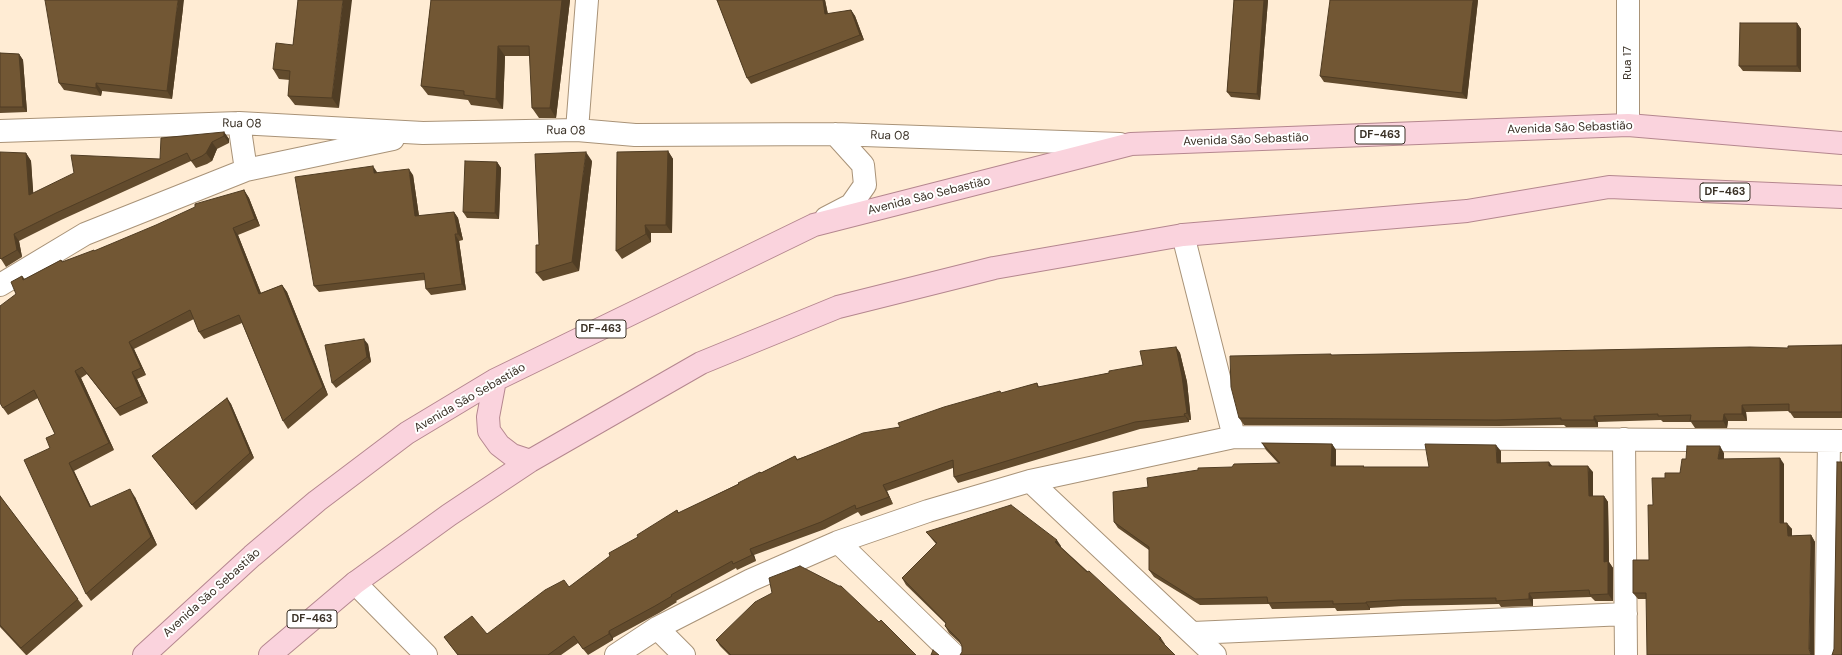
<!DOCTYPE html>
<meta charset="utf-8">
<style>
body{margin:0}
canvas{display:block;background:#ffecd4}
</style>
<canvas width="1842" height="655"></canvas>
<script>
const c = document.querySelector('canvas').getContext('2d');
c.lineJoin = 'round';
const toPath = rows => new Path2D(rows.map(r => 'M' + r).join(''));
function strokePath(path, color, width, dash) { c.strokeStyle = color; c.lineWidth = width; c.lineCap = dash ? 'butt' : 'round'; c.setLineDash(dash || []); c.stroke(path); }
function fillPath(path, color) { c.fillStyle = color; c.fill(path, 'evenodd'); }
function drawText(font, color, halo, rows, align = 'center') {
  c.font = font + ' "DM Sans",sans-serif'; c.lineWidth = 4; c.setLineDash([]); c.textBaseline = 'middle'; c.strokeStyle = halo; c.fillStyle = color; for (const [text, x, y, turn = 0] of rows) {
    c.save(); c.translate(x, y); c.rotate((+turn || 0) * Math.PI / 180); c.textAlign = isNaN(turn) ? turn : align; if (halo) c.strokeText(text, 0, 0); c.fillText(text, 0, 0); c.restore();
  }
}
const minor = toPath([
 [1628,0,1628,125],
 [239,123,246,170],
 [577,130,587,0],
 [0,131,239,123,423,133,577,130,635,135,835,134,1120,144],
 [826,218,851,205,865,185,863,165,835,134],
 [1183,235,1234,437],
 [0,285,85,234,246,170,393,139],
 [1624,439,1626,655],
 [1030,481,1215,655],
 [838,542,954,655],
 [355,583,426,655],
 [657,628,684,655],
 [1193,633,1626,614],
 [616,655,657,628,751,580,838,542,928,511,1030,481,1234,437,1842,441],
 [1826,655,1829,441]
]);
const primary = toPath([
 [495,380,488,417,489,431,499,445,512,455,530,461],
 [144,655,252,556,317,501,407,433,495,380,814,225,1131,144,1628,125,1842,143],
 [270,655,355,583,449,515,530,461,701,363,838,307,994,268,1183,235,1467,211,1609,187,1842,197]
]);
strokePath(minor, '#a99378', 24);
strokePath(primary, '#b5878f', 24);
strokePath(minor, '#fff', 22);
strokePath(primary, '#fad3dd', 22);
fillPath(toPath([
 [298,0,339,108,295,105,288,96,290,80,279,79,273,69,293,45],
 [428,0,570,0,556,118,539,118,532,108,530,56,505,56,503,109,471,105,468,100,428,95,421,86,431,0],
 [717,0,825,0,828,14,851,10,855,16,864,40,751,84,747,78],
 [1234,0,1268,0,1260,100,1231,97,1227,92],
 [1478,0,1467,99,1324,82,1320,76],
 [183,8,172,99,102,91,101,96,64,90,59,83],
 [1797,23,1801,29,1801,72,1743,71,1739,66],
 [0,53,19,54,23,60,27,112,0,113],
 [224,132,229,139,229,143,217,149,212,161,207,164,196,168,191,161,61,220,19,241,22,257,6,267,1,259,26,153,31,161,33,193,160,159],
 [668,151,673,159,672,233,651,233,651,242,622,259,616,251],
 [592,161,579,271,543,281,536,273,539,245],
 [497,162,501,168,499,219,467,218,463,212],
 [377,172,377,173,413,175,419,216,454,212,458,218,463,240,459,241,466,290,431,295,426,289,425,280,319,292,314,286],
 [244,190,249,198,260,226,238,235,261,293,282,285,287,292,328,395,288,429,283,421,242,323,204,339,199,332,194,319,134,349,146,375,137,379,148,403,120,416,87,374,81,378,114,450,74,471,91,507,135,497,157,545,91,601,86,594,50,448,55,434,38,398,8,415,3,408,16,294,22,276,25,279,61,260,63,262,95,251],
 [368,344,371,362,336,388,332,383],
 [1842,345,1842,418,1794,418,1789,411,1746,412,1747,421,1728,421,1727,428,1695,428,1691,422,1663,422,1661,420,1598,422,1598,427,1566,427,1564,425,1500,426,1244,425,1239,418,1332,355,1788,348],
 [1176,347,1180,353,1187,382,1191,420,1189,420,1189,422,1140,429,958,483,954,477,953,468,887,491,893,504,861,516,858,512,825,529,754,555,756,561,737,570,736,568,676,601,677,602,659,613,613,638,613,640,588,655,578,643,561,655,458,655,444,637,487,634,569,587,638,537,677,510,679,513,795,456,797,459,900,427,1002,393,1037,383,1039,387,1109,373,1143,365],
 [227,398,231,404,254,458,196,510,152,456],
 [1262,443,1332,444,1336,450,1336,466,1365,467,1429,467,1501,451,1501,463,1553,466,1593,472,1593,496,1604,496,1608,502,1609,562,1613,568,1613,601,1595,601,1591,597,1533,599,1533,606,1501,607,1499,604,1403,606,1370,608,1370,610,1337,611,1335,608,1272,609,1269,604,1200,605,1154,577,1149,570,1149,550,1118,528,1114,522,1148,487,1232,467,1278,463,1266,450],
 [1724,453,1724,459,1784,464,1784,523,1792,529,1792,536,1811,535,1815,542,1646,599,1638,599,1633,593,1649,560,1653,505,1665,478,1680,473,1686,459],
 [0,496,83,606,27,655,26,655,0,627],
 [926,532,1061,546,1061,547,1161,638,1165,644,1164,645,962,652,962,646,961,644,949,633,945,626,946,624,906,585,902,578,936,544],
 [879,622,916,655,729,655,720,646,716,640]
]), '#624b2d');
fillPath(toPath([
 [178,0,184,0,172,99,167,91],
 [343,0,352,0,339,108,332,98],
 [562,0,570,0,556,118,550,108],
 [823,0,825,0,829,20,825,14],
 [1264,0,1268,0,1260,100,1257,94],
 [1473,0,1478,0,1467,99,1462,93],
 [851,10,855,16,864,40,860,35],
 [1797,23,1801,29,1801,72,1797,66],
 [498,46,505,56,503,109,496,99],
 [19,54,23,60,27,112,23,107],
 [96,83,102,91,101,96,96,88],
 [224,132,229,139,229,143,224,136],
 [212,142,217,149,212,161,206,153],
 [668,151,673,159,672,233,666,225],
 [586,152,592,161,579,271,572,262],
 [26,153,31,161,34,203,29,195],
 [497,162,501,168,499,219,495,213],
 [373,166,377,172,379,180,374,173],
 [409,169,413,175,420,223,415,216],
 [244,190,249,198,260,226,255,219],
 [454,212,458,218,463,240,458,234],
 [645,225,651,233,651,242,646,234],
 [233,228,238,235,264,301,259,294],
 [14,234,19,241,22,257,17,250],
 [455,234,459,241,466,290,462,284],
 [282,285,287,292,328,395,323,387],
 [364,339,368,344,371,362,367,357],
 [129,342,134,349,146,375,141,368],
 [1176,347,1180,353,1187,382,1191,420,1187,413],
 [75,371,81,378,114,450,109,443],
 [132,372,137,379,148,403,142,396],
 [227,398,231,404,254,458,250,453],
 [1742,405,1746,412,1747,421,1742,414],
 [1184,414,1189,420,1189,422,1185,416],
 [1724,414,1728,421,1727,428,1723,421],
 [1594,416,1598,422,1598,427,1594,420],
 [1332,444,1336,450,1336,473,1331,466],
 [1496,445,1501,451,1501,469,1497,463],
 [1720,446,1724,453,1723,466,1718,459],
 [1780,458,1784,464,1784,529,1780,523],
 [1549,462,1554,468,1549,466],
 [69,463,74,471,95,515,90,507],
 [1588,466,1593,472,1593,502,1589,496],
 [883,485,887,491,893,504,889,497],
 [130,489,135,497,157,545,151,537],
 [1604,496,1608,502,1609,562,1613,568,1613,601,1608,594,1604,562],
 [1787,523,1792,529,1792,543,1788,536],
 [1811,535,1815,542,1814,655,1811,655,1809,649],
 [1057,540,1061,546,1060,549,1055,542],
 [750,549,754,555,756,561,752,555],
 [1529,593,1533,599,1533,606,1529,599],
 [1366,602,1370,608,1370,610,1366,603],
 [609,631,613,638,613,640,609,634]
]), '#503d24');
const building = toPath([
 [45,0,178,0,167,91,96,83,96,88,59,83,45,0],
 [298,0,343,0,332,98,288,96,290,71,273,69,276,43,293,45,298,0],
 [431,0,562,0,550,108,532,108,529,46,498,46,496,99,464,95,464,91,421,86,431,0],
 [717,0,823,0,825,14,851,10,860,35,747,78,717,0],
 [1234,0,1264,0,1257,94,1227,92,1234,0],
 [1330,0,1473,0,1462,93,1320,76,1330,0],
 [1740,23,1797,23,1797,66,1739,66,1740,23],
 [0,53,19,54,23,107,0,107,0,53],
 [224,132,224,136,212,142,206,153,202,156,191,161,187,153,56,213,14,234,17,250,1,259,0,258,0,152,26,153,29,195,74,173,71,155,160,159,161,138,224,132],
 [668,151,666,225,645,225,646,234,616,251,617,152,668,151],
 [586,152,572,262,536,273,536,245,539,245,535,154,586,152],
 [465,161,497,162,495,213,463,212,465,161],
 [373,166,374,173,409,169,415,216,454,212,458,234,455,234,462,284,426,289,424,273,314,286,295,177,373,166],
 [244,190,255,219,233,228,259,294,282,285,323,387,283,421,239,315,199,332,190,310,129,342,141,368,132,372,142,396,115,409,82,367,75,371,109,443,69,463,90,507,130,489,151,537,86,594,24,460,50,448,46,438,55,434,34,390,3,408,0,403,0,306,16,294,11,282,22,276,23,280,61,260,62,262,94,250,94,251,156,225,195,207,195,204,244,190],
 [364,339,367,357,332,383,325,345,364,339],
 [1842,345,1842,412,1789,412,1789,404,1742,405,1742,414,1724,414,1723,421,1690,421,1691,415,1658,416,1658,414,1594,416,1594,420,1561,420,1561,418,1496,420,1239,418,1231,387,1230,356,1331,354,1331,355,1750,347,1788,348,1788,346,1842,345],
 [1176,347,1182,376,1187,413,1184,414,1185,416,1135,422,954,477,953,460,883,485,889,497,856,509,855,505,821,522,750,549,752,555,733,564,732,561,671,595,672,596,655,606,609,631,609,634,583,649,574,636,548,655,458,655,444,637,472,616,487,634,545,590,564,580,569,587,610,556,609,553,638,537,637,535,677,510,678,513,739,484,738,483,760,472,761,473,795,456,797,460,863,433,900,427,898,423,944,407,1000,391,1001,393,1037,383,1038,387,1109,373,1109,371,1143,365,1140,351,1176,347],
 [227,398,250,453,192,505,152,456,227,398],
 [1262,443,1332,444,1331,466,1364,466,1363,467,1429,467,1425,444,1496,445,1497,463,1549,462,1549,466,1588,466,1589,496,1604,496,1604,562,1608,561,1608,594,1590,595,1589,590,1529,593,1529,599,1496,601,1496,598,1398,600,1366,602,1366,603,1333,604,1333,601,1268,603,1267,597,1195,599,1149,570,1149,547,1114,522,1113,492,1148,487,1147,478,1198,470,1198,468,1232,467,1234,464,1280,463,1262,443],
 [1687,446,1720,446,1718,459,1780,458,1780,523,1787,523,1788,536,1811,535,1809,649,1811,655,1647,655,1646,593,1633,593,1633,560,1649,560,1648,505,1653,505,1652,478,1665,478,1665,473,1680,473,1682,459,1686,459,1687,446],
 [1837,462,1842,462,1842,655,1832,655,1834,649,1837,462],
 [0,496,78,599,21,648,0,625,0,496],
 [1011,505,1057,540,1055,542,1087,572,1089,571,1161,638,1159,639,1175,655,960,655,962,652,962,646,959,640,945,626,946,623,902,578,937,543,926,532,1011,505],
 [800,566,839,586,841,586,879,622,881,620,916,655,731,655,716,640,755,602,772,593,769,578,800,566],
 [933,650,939,655,931,655,933,650]
]);
fillPath(building, '#725734');
strokePath(building, '#503d24', 1);
for (const [x, y, w] of [
 [1380,135,50],
 [1725,192,50],
 [601,329,50],
 [312,619,50]
]) { const box = new Path2D(); box.roundRect(x - w / 2, y - 9, w, 18, 3); c.fillStyle = '#fff'; c.fill(box); strokePath(box, '#3a3126', 1); }
drawText('bold 11px', '#3a3126', null, [
 ["DF-463",1380,135],
 ["DF-463",1725,192],
 ["DF-463",601,329],
 ["DF-463",312,619]
]);
drawText('12px', '#3a3126', '#fff', [
 ["Rua 17",1628,63,-90],
 ["Rua 08",242,124,1],
 ["Avenida São Sebastião",1570,128,-2],
 ["Rua 08",566,131,1],
 ["Rua 08",890,136,2],
 ["Avenida São Sebastião",1246,140,-2],
 ["Avenida São Sebastião",929,196,-14],
 ["Avenida São Sebastião",470,398,-30],
 ["Avenida São Sebastião",212,593,-42]
]);
</script>
